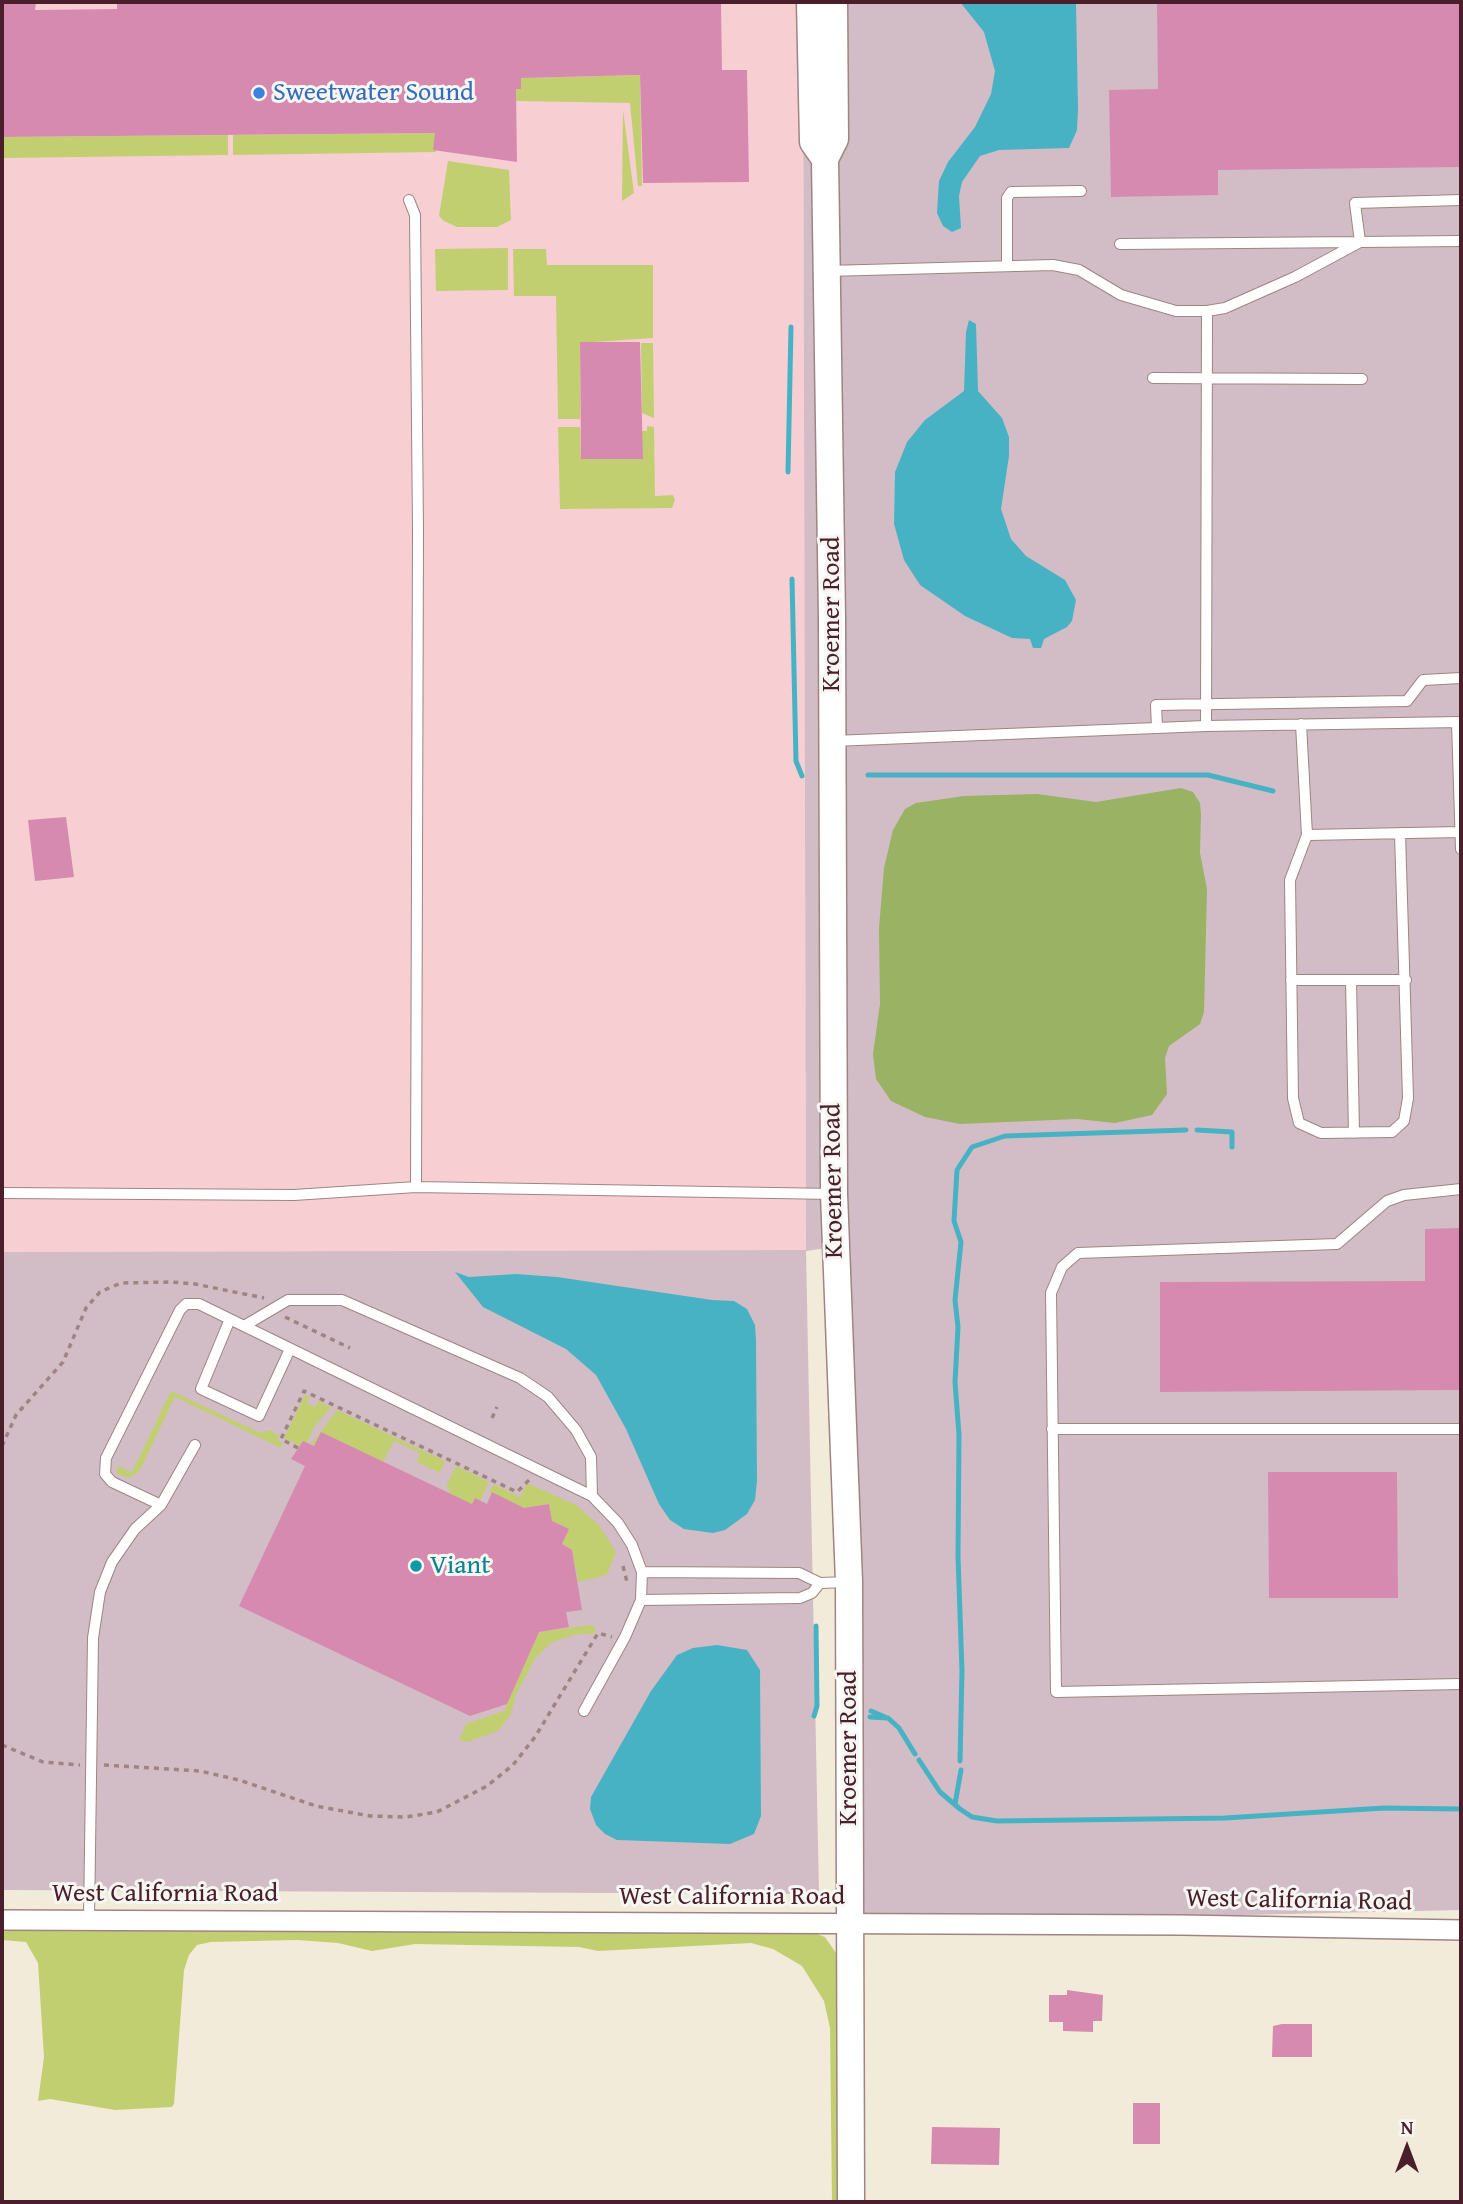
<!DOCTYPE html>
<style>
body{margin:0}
#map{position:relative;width:1463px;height:2204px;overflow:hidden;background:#f3ebda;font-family:"Gentium Book Plus",serif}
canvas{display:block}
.frame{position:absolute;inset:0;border:4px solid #4a1f2b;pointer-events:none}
.north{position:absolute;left:1372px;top:2113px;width:70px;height:70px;-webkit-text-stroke:5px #f6f6f2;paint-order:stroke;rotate:0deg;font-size:19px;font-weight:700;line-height:28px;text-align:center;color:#4a1f2b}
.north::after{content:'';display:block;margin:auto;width:24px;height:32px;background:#4a1f2b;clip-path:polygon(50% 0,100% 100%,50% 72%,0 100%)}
</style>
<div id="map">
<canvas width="1463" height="2204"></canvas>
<div class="frame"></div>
<div class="north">N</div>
</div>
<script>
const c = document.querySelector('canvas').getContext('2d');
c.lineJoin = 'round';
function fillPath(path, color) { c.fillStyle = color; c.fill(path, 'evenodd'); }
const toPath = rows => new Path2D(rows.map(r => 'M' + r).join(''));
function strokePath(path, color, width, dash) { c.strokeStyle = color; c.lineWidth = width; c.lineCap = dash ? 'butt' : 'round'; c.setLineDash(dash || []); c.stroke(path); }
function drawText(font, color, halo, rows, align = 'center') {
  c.font = font + ' "Gentium Book Plus",serif'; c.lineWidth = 6; c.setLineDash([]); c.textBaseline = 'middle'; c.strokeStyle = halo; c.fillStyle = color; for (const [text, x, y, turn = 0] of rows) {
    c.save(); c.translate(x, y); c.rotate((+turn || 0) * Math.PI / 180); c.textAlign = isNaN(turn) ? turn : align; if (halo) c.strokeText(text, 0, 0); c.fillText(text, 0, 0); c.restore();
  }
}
fillPath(toPath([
 [2,2,803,2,806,1250,2,1252]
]), '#f7cfd2');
fillPath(toPath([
 [803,2,1461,2,1461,1910,850,1924,834,1247,806,1251,819,1894,2,1890,2,1252,806,1250]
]), '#d2bdc6');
fillPath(toPath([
 [640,75,642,186,638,186,630,103,516,101,516,89,521,89,521,78],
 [623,110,634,193,622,201],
 [435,133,436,152,233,155,233,135],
 [228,135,228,155,2,158,2,137],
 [448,161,509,170,511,220,497,227,457,227,444,221,439,216],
 [508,248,508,290,436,291,435,249],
 [513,249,546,249,547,265,653,265,653,338,580,343,580,419,558,419,556,296,514,296],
 [641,343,653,343,654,418,642,413],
 [647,426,654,427,655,496,673,495,675,500,672,508,560,509,558,427,580,427,581,459,642,459,642,431,647,431],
 [171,1391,261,1433,270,1430,279,1436,278,1440,283,1443,281,1448,175,1397,140,1470,130,1478,117,1474,117,1466,132,1472],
 [305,1395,310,1396,307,1403,315,1407,319,1401,331,1407,313,1429,307,1443,303,1441,300,1446,284,1438],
 [337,1410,445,1461,440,1473,417,1462,420,1453,394,1441,383,1462,321,1432,314,1446,311,1444],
 [456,1466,489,1482,480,1501,475,1498,472,1504,448,1493,450,1488,446,1486],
 [527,1483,576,1505,599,1525,616,1552,607,1575,578,1582,572,1550,562,1544,569,1529,552,1521,549,1504,524,1508,489,1493,494,1484,520,1497],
 [591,1625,596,1628,594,1634,578,1634,552,1642,536,1657,516,1694,511,1714,498,1731,467,1742,459,1740,466,1724,507,1710,505,1705,539,1632],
 [2,1929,817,1934,825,1937,836,1953,840,2202,832,2202,830,2028,824,2001,802,1966,773,1949,751,1943,598,1951,579,1947,415,1944,372,1951,338,1943,297,1940,211,1942,197,1945,189,1955,184,1970,174,2104,172,2107,115,2110,50,2099,38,2101,44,2057,38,1963,26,1942,2,1940]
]), '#c2cf71');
fillPath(toPath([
 [1181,788,1193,792,1200,803,1201,815,1200,853,1207,889,1204,1012,1200,1024,1169,1046,1165,1058,1167,1094,1152,1115,1115,1123,1077,1119,960,1124,925,1117,891,1101,876,1079,873,1054,880,1004,879,928,884,868,893,830,905,809,916,803,964,796,1037,794,1096,802]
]), '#99b263');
fillPath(toPath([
 [960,2,1076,2,1078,109,1077,130,1069,148,999,150,980,156,962,182,959,196,961,228,952,232,943,226,937,213,939,181,948,162,975,127,991,94,995,71,984,32],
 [969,320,976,324,978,391,1002,418,1009,437,1009,456,1001,509,1011,539,1026,556,1065,580,1076,600,1072,621,1067,627,1044,639,1041,648,1033,648,1030,639,1012,638,965,616,920,585,904,560,894,524,895,472,907,442,925,420,964,391,966,332],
 [455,1272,469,1277,516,1274,557,1277,712,1300,734,1301,747,1309,755,1325,756,1340,757,1481,755,1500,747,1514,725,1530,713,1533,684,1529,670,1520,659,1504,626,1429,596,1375,566,1349,483,1307],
 [717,1645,747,1650,760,1670,761,1816,754,1834,730,1844,617,1840,605,1834,596,1825,590,1809,591,1797,651,1691,677,1655,693,1648]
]), '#48b2c5');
strokePath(toPath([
 [788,472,791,327],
 [792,579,796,761,802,776],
 [868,775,1208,775,1273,791],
 [1197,1130,1232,1132,1232,1147],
 [871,1711,885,1717],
 [814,1716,817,1706,816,1626],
 [870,1717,888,1718,899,1728,915,1754],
 [919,1760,940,1792,960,1809,972,1817,997,1821,1225,1818,1384,1808,1461,1809],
 [960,1761,962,1671,958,1556,959,1435,955,1382,958,1327,955,1300,961,1242,954,1221,957,1170,972,1147,1005,1136,1186,1130],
 [955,1804,961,1770]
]), '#48b2c5', 5);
fillPath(toPath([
 [117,2,721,2,722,70,747,70,749,182,643,183,640,75,521,78,521,89,516,89,517,162,433,150,435,133,2,137,2,4,36,3,35,10,117,9],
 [1157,2,1461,2,1461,167,1218,170,1218,195,1111,197,1109,90,1158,89],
 [580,342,640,342,643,459,581,459],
 [66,817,74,877,35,881,28,820],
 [1461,1228,1461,1390,1160,1392,1160,1282,1425,1281,1425,1229],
 [321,1432,472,1504,475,1498,487,1504,492,1492,524,1508,549,1504,552,1521,569,1529,562,1544,572,1550,582,1610,566,1612,569,1627,539,1632,507,1704,470,1716,239,1606,305,1466,291,1459,303,1441,314,1446],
 [1268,1472,1397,1472,1398,1598,1269,1598],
 [1067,1990,1103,1995,1102,2021,1093,2021,1093,2032,1063,2031,1063,2022,1049,2022,1049,1995,1067,1995],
 [1282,2024,1312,2024,1312,2057,1272,2057,1273,2026],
 [1133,2103,1160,2103,1160,2144,1133,2144],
 [932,2127,1000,2128,999,2165,931,2164]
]), '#d68ab0');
const lane = toPath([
 [409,200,415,215,418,530,416,1187],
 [1120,244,1360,242,1355,203,1461,200],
 [1007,264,1007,198,1011,192,1081,191],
 [827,271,1053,265,1079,270,1121,295,1176,311,1207,311,1225,308,1295,277,1360,242,1461,241],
 [1153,378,1362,379],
 [1457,722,1461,849],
 [1301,724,1307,835,1290,880,1293,1098,1299,1123,1321,1133,1392,1132,1404,1121,1408,1098,1400,833],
 [1206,726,1207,311],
 [1157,728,1156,705,1407,701,1423,680,1461,678],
 [833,741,1206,726,1461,722],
 [1307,835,1461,832],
 [1291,980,1406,980],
 [1351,980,1354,1133],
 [1461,1189,1404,1195,1387,1201,1337,1244,1078,1253,1062,1267,1051,1293,1056,1692,1461,1684],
 [2,1193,294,1195,416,1187,834,1194],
 [230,1319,201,1389,259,1416,290,1349],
 [1052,1429,1461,1429],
 [161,1505,112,1482,105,1474,106,1458,180,1310,186,1304,199,1304,592,1496,591,1457,576,1430,548,1397,520,1378,342,1300,288,1300,244,1326],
 [642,1572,799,1573,820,1583,849,1582],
 [641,1600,800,1598,812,1593,820,1583],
 [584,1711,625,1637,641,1600,642,1572,632,1545,618,1523,592,1496],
 [89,1919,93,1638,100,1592,112,1562,135,1529,161,1505,195,1445]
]);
const street = toPath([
 [2,1920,1181,1925,1461,1930]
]);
const secondary = toPath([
 [810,2,813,142,825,159],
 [834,2,835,139,825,159,832,619,834,1194,849,1582,851,2202]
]);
strokePath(lane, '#9e8582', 12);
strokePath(street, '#9e8582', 22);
strokePath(secondary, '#9e8582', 29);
strokePath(toPath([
 [285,1317,350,1348],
 [492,1418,497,1407],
 [2,1446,16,1415,63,1362,86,1308,100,1292,121,1283,171,1282,195,1284,264,1298],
 [298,1448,281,1439,304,1391,517,1492,529,1480],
 [623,1566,627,1582],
 [2,1745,43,1762,80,1765],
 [104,1765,200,1771,239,1780,316,1806,370,1816,406,1817,437,1812,487,1786,513,1765,535,1737,598,1633,612,1637]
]), '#9e8582', 3.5, [5, 5]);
strokePath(lane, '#fff', 10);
strokePath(street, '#fff', 19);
strokePath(secondary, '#fff', 26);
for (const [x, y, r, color] of [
 [259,93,7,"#3f7fe0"],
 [416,1566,7,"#0f9aa8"]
]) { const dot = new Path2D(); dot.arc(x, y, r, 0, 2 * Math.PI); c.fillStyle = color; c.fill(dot); strokePath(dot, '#f6f6f2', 2.5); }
drawText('26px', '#366cbe', '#f6f6f2', [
 ["Sweetwater Sound",273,93]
], 'left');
drawText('26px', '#4a1f2b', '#f6f6f2', [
 ["Kroemer Road",832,614,-90],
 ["Kroemer Road",834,1181,-91],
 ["Kroemer Road",849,1748,-90],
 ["West California Road",165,1894],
 ["West California Road",732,1897],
 ["West California Road",1299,1901,1]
]);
drawText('26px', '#0d838f', '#f6f6f2', [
 ["Viant",430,1566]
], 'left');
</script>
